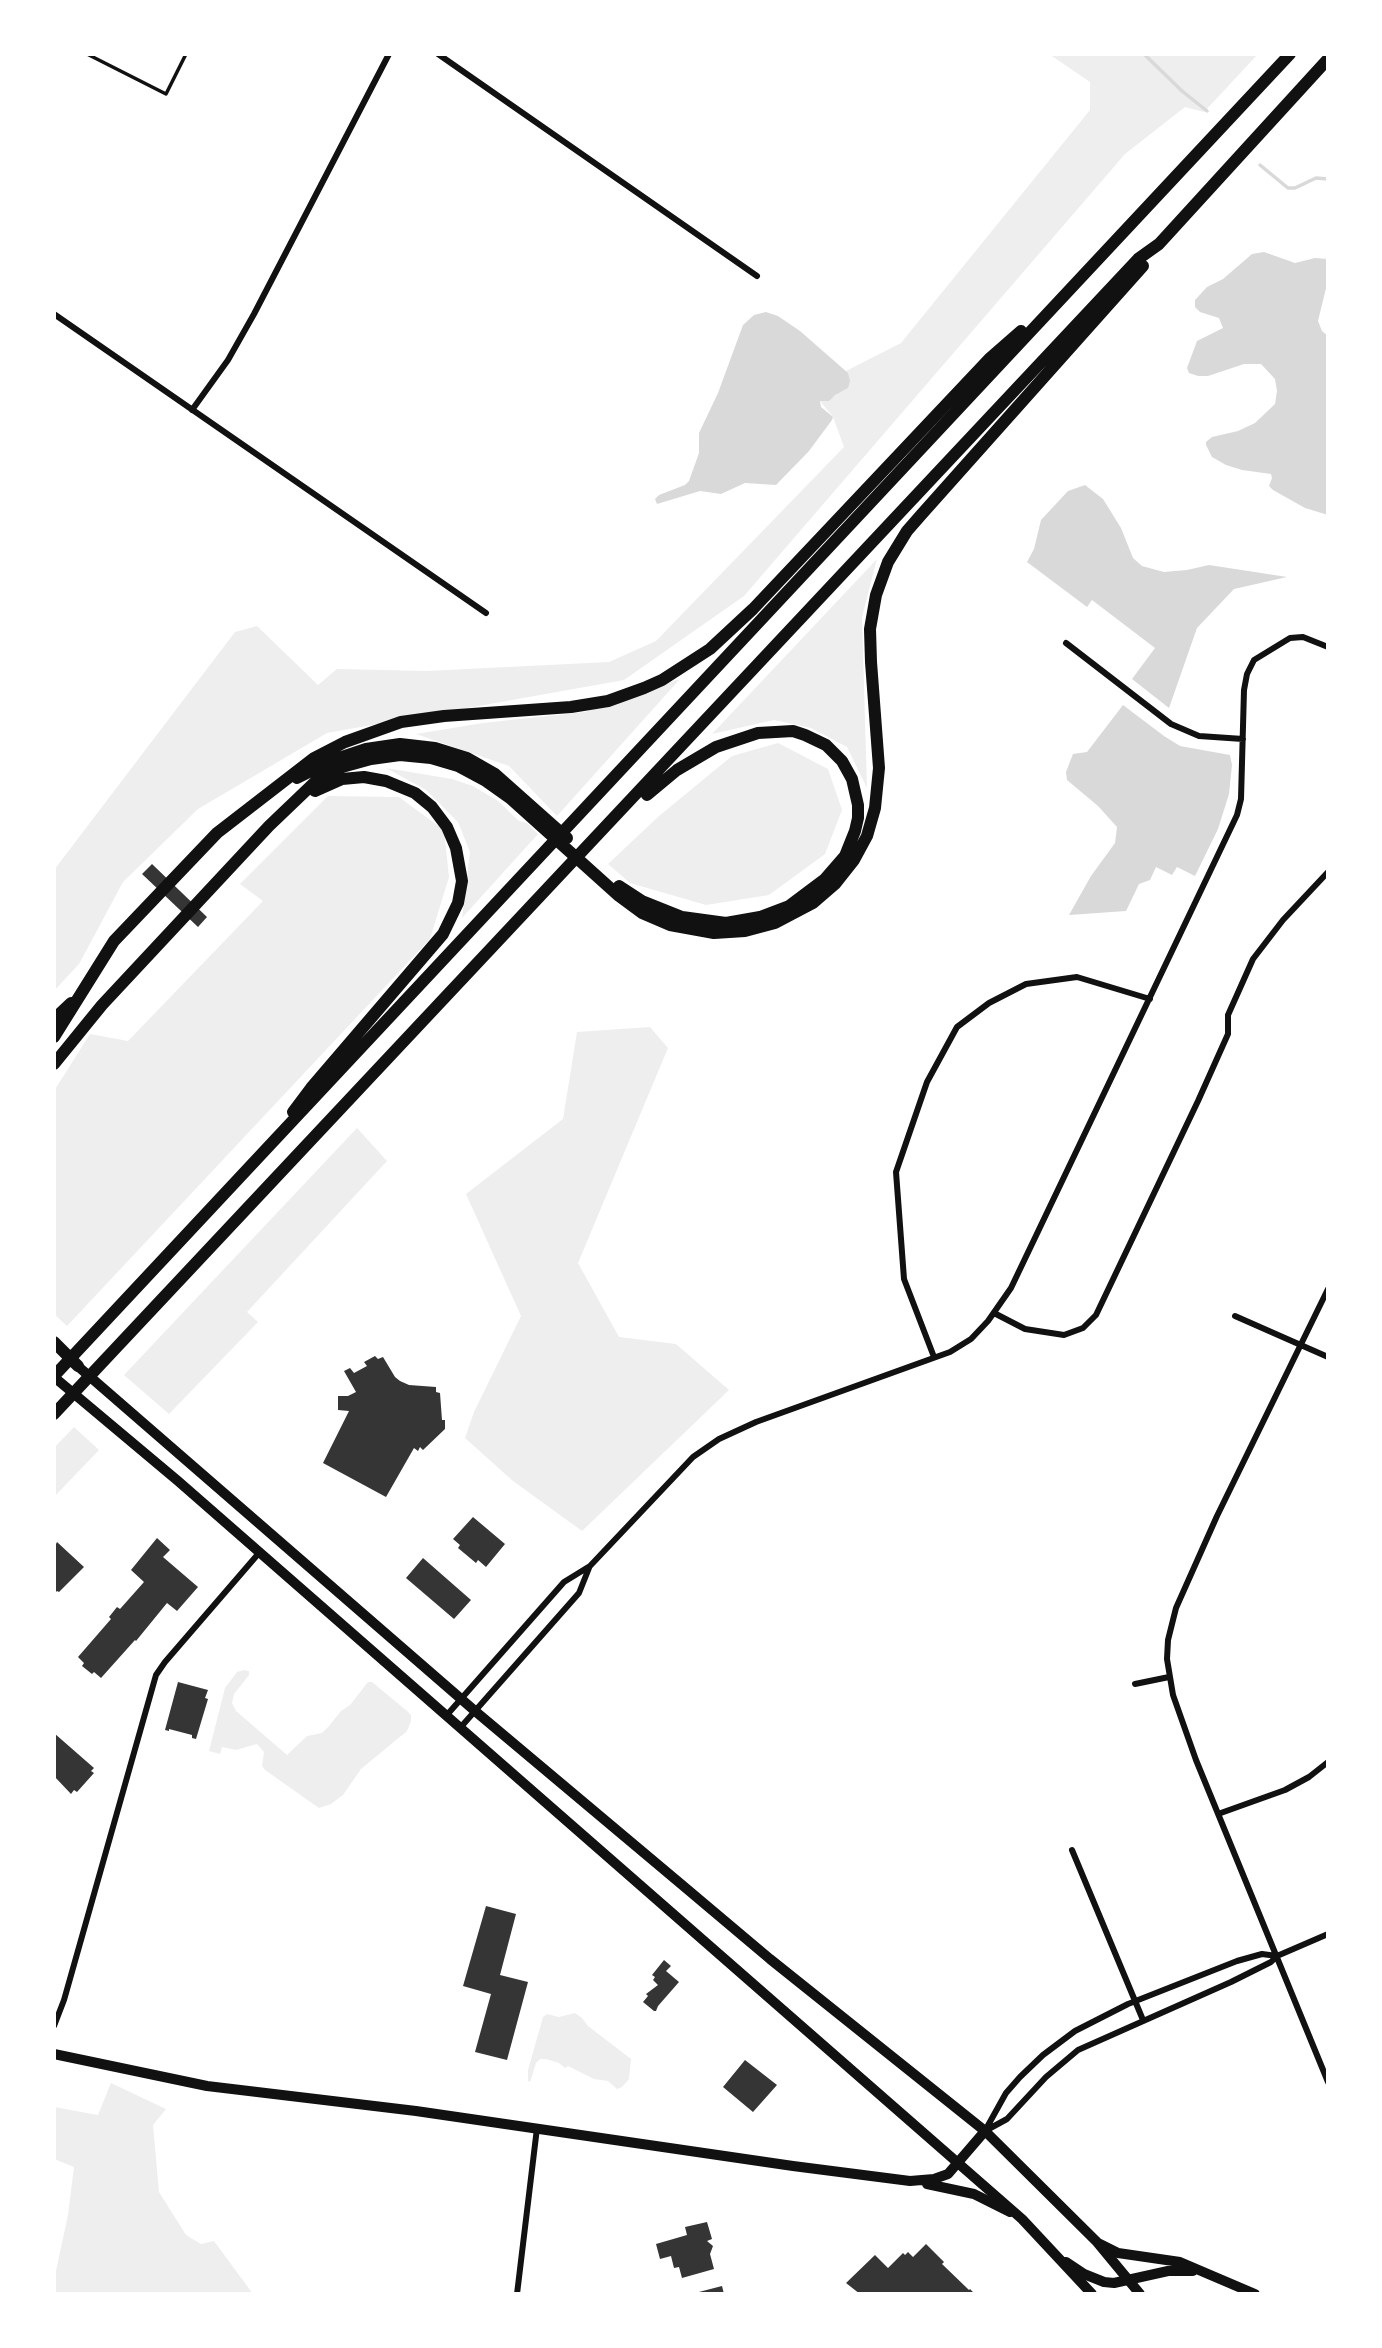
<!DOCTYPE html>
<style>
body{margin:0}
#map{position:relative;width:1382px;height:2348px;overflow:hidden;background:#fff;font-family:"Fira Sans Condensed",sans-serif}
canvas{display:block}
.frame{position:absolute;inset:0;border:56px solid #fff;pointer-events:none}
</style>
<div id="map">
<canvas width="1382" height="2348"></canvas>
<div class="frame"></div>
</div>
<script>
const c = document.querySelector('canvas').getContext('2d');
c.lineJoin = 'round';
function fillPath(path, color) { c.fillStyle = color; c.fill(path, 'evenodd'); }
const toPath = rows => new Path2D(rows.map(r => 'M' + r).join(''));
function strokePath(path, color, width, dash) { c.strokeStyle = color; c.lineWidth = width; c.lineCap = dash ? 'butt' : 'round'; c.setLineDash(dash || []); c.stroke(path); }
fillPath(toPath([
 [1049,54,1258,54,1204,112,1185,107,1125,154,744,596,624,680,327,733,198,809,123,882,79,964,54,991,54,870,235,632,257,626,318,685,337,669,427,671,609,662,656,641,844,447,833,417,820,401,847,388,846,371,901,343,1090,110,1090,82],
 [877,559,862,617,867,788,847,747,811,728,774,720,712,734],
 [680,679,557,816,509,766,416,734,483,723,585,712],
 [778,743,828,769,842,810,825,854,769,895,706,905,630,883,608,864,659,816,732,756],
 [386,768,452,779,473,786,498,801,519,821,527,823,538,834,462,918,470,852,458,822,426,790],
 [328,796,399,797,444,830,449,877,430,939,67,1326,54,1314,54,1091,90,1034,128,1041,263,901,240,884],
 [650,1027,668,1048,578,1263,619,1337,676,1344,729,1390,582,1531,513,1481,465,1438,474,1412,521,1316,466,1194,563,1119,577,1032],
 [357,1128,387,1161,247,1312,258,1322,169,1414,124,1375],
 [74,1427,99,1450,54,1497,54,1448],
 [244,1670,249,1671,249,1675,234,1694,232,1703,236,1711,287,1755,307,1736,322,1733,329,1726,341,1711,350,1705,368,1682,372,1682,407,1711,411,1715,411,1721,407,1731,361,1769,343,1795,331,1804,319,1808,265,1770,262,1766,264,1752,257,1744,236,1750,222,1747,220,1754,209,1751,225,1688,237,1672],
 [575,2013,582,2018,588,2026,631,2059,629,2079,622,2087,617,2089,608,2081,594,2079,568,2066,565,2068,559,2063,546,2059,540,2059,536,2063,530,2082,528,2081,528,2070,543,2017,547,2014,559,2017],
 [111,2083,166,2109,153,2125,159,2192,186,2235,201,2244,214,2241,253,2294,54,2294,54,2280,68,2215,74,2167,54,2159,54,2107,98,2115]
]), '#eee');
fillPath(toPath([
 [1264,252,1295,263,1315,258,1328,259,1328,280,1318,321,1322,331,1328,336,1328,515,1305,508,1273,490,1269,486,1272,478,1271,474,1242,470,1226,465,1212,457,1206,445,1206,442,1212,437,1238,431,1255,423,1275,404,1277,391,1275,379,1261,364,1244,364,1208,376,1198,376,1189,373,1187,368,1197,341,1223,328,1219,318,1200,312,1195,307,1195,300,1207,287,1223,279,1252,254],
 [766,312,778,316,800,331,848,373,850,381,848,388,835,395,829,401,820,401,821,407,833,417,832,420,809,451,776,485,745,483,721,494,700,491,657,504,655,499,659,495,685,485,689,481,699,453,699,433,718,393,743,325,754,315],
 [1085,485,1103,499,1121,528,1133,558,1142,566,1164,572,1187,570,1209,565,1287,577,1234,589,1197,628,1169,708,1132,679,1155,648,1092,600,1087,607,1027,562,1034,549,1041,520,1068,491],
 [1123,705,1164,736,1180,746,1230,755,1232,765,1229,794,1218,829,1195,876,1177,867,1172,875,1156,867,1150,880,1139,884,1126,911,1069,915,1091,876,1115,843,1117,827,1098,806,1067,780,1066,772,1073,754,1087,752]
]), '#d9d9d9');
strokePath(toPath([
 [1144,54,1182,91,1207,111],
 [1260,165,1288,188,1295,188,1316,178,1328,179]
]), '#d9d9d9', 3.5);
fillPath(toPath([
 [152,864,207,917,198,927,142,874],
 [375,1356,378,1359,383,1357,395,1377,400,1381,409,1385,436,1387,436,1392,440,1393,442,1420,445,1420,445,1429,423,1450,420,1447,418,1451,414,1448,386,1497,323,1463,349,1411,338,1410,338,1396,348,1396,356,1392,344,1371,350,1368,354,1373,367,1366,364,1362],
 [473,1517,505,1544,486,1567,478,1560,476,1563,458,1548,460,1545,453,1539],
 [157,1538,170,1550,163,1557,198,1587,177,1611,167,1603,136,1641,135,1640,101,1678,94,1672,92,1674,82,1666,84,1663,78,1657,111,1619,109,1617,117,1607,120,1609,144,1582,131,1570],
 [57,1542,84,1567,59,1592,57,1591,54,1594,54,1548],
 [423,1558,471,1600,454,1619,406,1578],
 [178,1682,208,1690,205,1698,208,1699,196,1739,192,1738,192,1735,169,1729,169,1731,165,1730],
 [54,1733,94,1768,91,1771,94,1773,77,1792,74,1790,71,1794,54,1776],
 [486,1906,516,1914,500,1975,528,1982,507,2060,475,2052,491,1994,463,1986],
 [664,1960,671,1966,666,1971,679,1982,658,2006,656,2011,654,2011,643,2002,648,1996,646,1994,658,1985,653,1980,655,1977,652,1975],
 [745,2060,777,2085,753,2112,723,2087],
 [707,2222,712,2239,707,2241,713,2246,710,2254,714,2269,682,2278,679,2267,674,2268,671,2256,660,2259,656,2244,687,2235,685,2227],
 [926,2244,944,2262,942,2264,969,2290,970,2289,975,2294,860,2294,846,2283,875,2255,888,2268,903,2253,905,2255,908,2252,913,2257],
 [722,2286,724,2294,695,2294,695,2293]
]), '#353535');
strokePath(toPath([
 [87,54,166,94,186,54]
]), '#111', 3.5);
strokePath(toPath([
 [438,54,757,276],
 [54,314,486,613],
 [192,410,228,360,254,314,389,54],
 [1066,643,1171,724,1199,736,1243,739],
 [1328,1289,1217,1516,1176,1608,1168,1640,1167,1659,1173,1695,1196,1760,1328,2082],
 [994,1313,1025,1329,1064,1335,1083,1328,1096,1315,1198,1101,1228,1034,1228,1015,1253,959,1283,920,1328,872],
 [1235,1316,1328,1357],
 [934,1357,904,1279,896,1172,927,1082,957,1027,989,1003,1026,984,1077,977,1150,999],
 [1135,1684,1169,1677],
 [446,1716,564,1582,590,1566,693,1457,719,1439,756,1422,950,1352,971,1339,988,1321,1011,1288,1237,815,1241,799,1244,690,1247,674,1254,660,1290,638,1303,637,1328,647],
 [460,1728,579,1593,589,1568],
 [1218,1814,1285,1790,1309,1777,1328,1762],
 [1072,1850,1143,2020],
 [54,2026,64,2000,156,1675,165,1662,259,1553],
 [986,2129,1006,2093,1020,2077,1043,2055,1075,2031,1128,2004,1237,1961,1262,1954,1277,1956],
 [985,2131,1007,2119,1046,2077,1078,2050,1231,1982,1271,1962,1277,1956,1328,1934],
 [517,2294,537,2128]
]), '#111', 6);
strokePath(toPath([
 [54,2054,207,2086,416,2111,793,2166,910,2181,934,2179,948,2174,985,2131],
 [927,2184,974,2194,1010,2212],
 [1100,2244,1118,2253,1180,2262,1255,2294],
 [1066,2262,1084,2274,1104,2282,1114,2283,1168,2271,1193,2271]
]), '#111', 10);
strokePath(toPath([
 [73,1362,475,1711,681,1884,770,1959,985,2131,1097,2242,1140,2294],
 [54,1377,178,1481,1022,2219,1092,2294]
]), '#111', 10);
strokePath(toPath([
 [297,778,333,760,366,749,400,744,435,748,467,758,495,774,567,838],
 [619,886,642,901,682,917,726,923,760,917,789,906,825,879,845,856,855,831,858,818,858,805,852,779,842,761,826,745,805,735,793,731,758,733,716,747,677,770,647,795],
 [54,1019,71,1003],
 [54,1037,114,941,217,833,314,758,345,742,401,722,444,716,571,707,608,701,644,688,662,680,710,649,753,609,989,359,1021,331],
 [54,1064,102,1005,269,826,315,782,342,767,371,759,400,755,431,758,458,766,486,781,510,798,619,896,642,913,670,925,714,933,745,931,775,923,813,903,835,884,854,860,867,836,875,808,879,768,871,662,870,629,876,595,888,562,907,531,921,515,1143,266],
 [293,1112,311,1088,443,934,458,903,462,881,456,848,447,827,432,807,415,793,386,781,364,777,342,779,315,791],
 [54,1342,78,1366],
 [54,1376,1290,54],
 [54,1414,1138,259,1159,244,1328,59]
]), '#111', 12);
</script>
